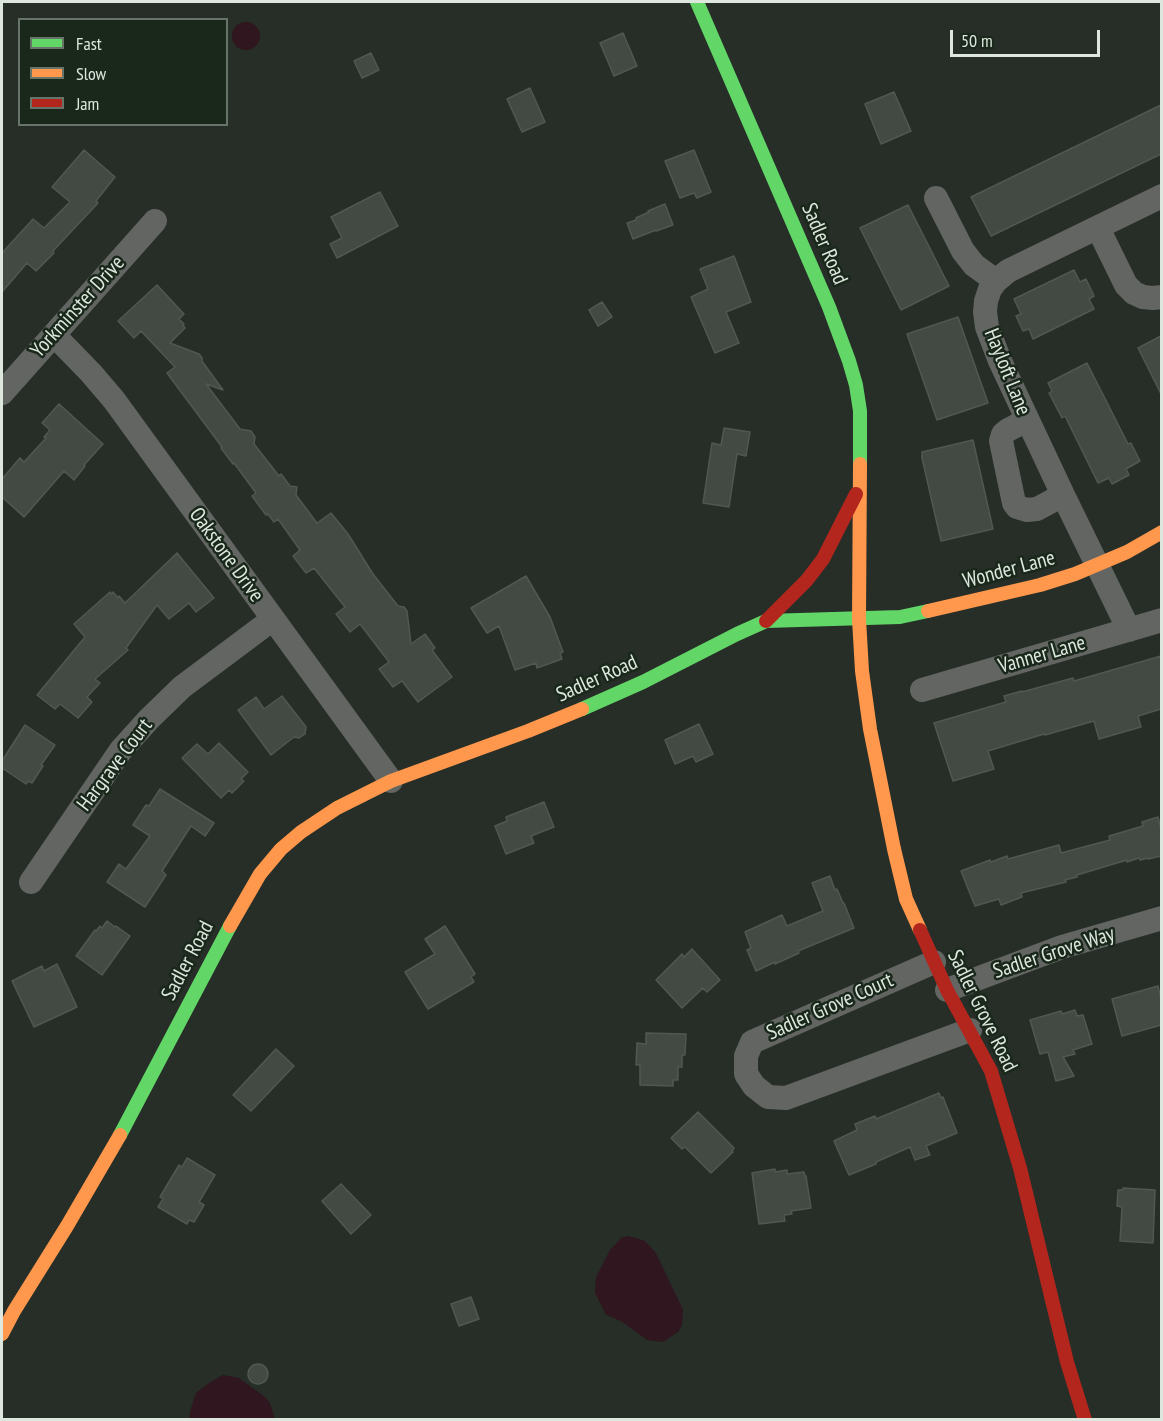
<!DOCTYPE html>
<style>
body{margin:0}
#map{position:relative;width:1163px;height:1421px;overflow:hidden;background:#262e27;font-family:"PT Sans Narrow",sans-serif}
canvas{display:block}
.frame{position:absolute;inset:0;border:3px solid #dde7de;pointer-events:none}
.legend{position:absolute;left:18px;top:18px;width:210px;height:108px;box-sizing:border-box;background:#19281b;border:2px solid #677469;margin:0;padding:8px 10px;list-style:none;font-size:18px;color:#dde7de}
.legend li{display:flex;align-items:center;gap:12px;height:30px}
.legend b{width:30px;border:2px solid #677469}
.scale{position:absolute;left:950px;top:30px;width:150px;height:27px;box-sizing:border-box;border:3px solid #dde7de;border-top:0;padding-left:8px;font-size:18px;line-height:21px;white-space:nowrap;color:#dde7de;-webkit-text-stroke:4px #19281b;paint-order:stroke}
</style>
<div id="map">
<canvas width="1163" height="1421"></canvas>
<div class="frame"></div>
<ul class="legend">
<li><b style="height:8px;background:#63d668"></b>Fast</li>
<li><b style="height:8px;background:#ff974d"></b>Slow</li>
<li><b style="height:8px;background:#b3261e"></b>Jam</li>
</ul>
<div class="scale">50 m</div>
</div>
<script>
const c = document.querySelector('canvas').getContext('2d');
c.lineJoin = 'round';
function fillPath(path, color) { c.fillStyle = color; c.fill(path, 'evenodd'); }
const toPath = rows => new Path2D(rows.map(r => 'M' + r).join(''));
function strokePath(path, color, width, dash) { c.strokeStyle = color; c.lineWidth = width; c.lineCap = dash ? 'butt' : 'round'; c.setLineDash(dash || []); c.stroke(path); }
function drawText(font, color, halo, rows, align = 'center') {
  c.font = font + ' "PT Sans Narrow",sans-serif'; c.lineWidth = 5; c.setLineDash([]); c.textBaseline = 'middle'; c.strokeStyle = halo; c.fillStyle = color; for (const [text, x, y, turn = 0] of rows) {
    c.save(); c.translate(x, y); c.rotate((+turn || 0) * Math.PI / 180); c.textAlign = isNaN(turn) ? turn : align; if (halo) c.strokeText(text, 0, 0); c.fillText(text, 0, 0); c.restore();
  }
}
fillPath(toPath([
 '232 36a14 14 0 1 1 28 0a14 14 0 1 1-28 0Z',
 [629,1236,645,1241,656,1253,683,1310,682,1325,678,1332,663,1342,647,1340,621,1321,606,1315,595,1293,596,1277,610,1250,621,1238],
 [223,1375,239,1378,265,1397,270,1403,275,1419,189,1419,191,1408,196,1393,209,1383]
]), '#2f161f');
const building = toPath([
 [623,33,637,66,614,76,600,43,623,33],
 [371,53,379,70,362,78,354,61,371,53],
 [530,88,545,122,522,132,507,99,530,88],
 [894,92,911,131,881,144,865,104,894,92],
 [1161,105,1161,154,991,236,971,197,1161,105],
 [84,150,115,177,96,201,98,203,53,251,54,253,36,271,27,263,2,292,2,253,33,219,44,228,70,202,52,187,84,150],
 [694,150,711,192,697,198,694,193,680,198,665,161,694,150],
 [380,192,398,226,337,258,330,244,342,238,331,217,380,192],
 [665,204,673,225,656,231,656,230,633,239,627,223,636,220,636,218,649,212,648,211,665,204],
 [908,205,949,286,901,310,860,228,908,205],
 [734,256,751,302,726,312,739,343,715,353,691,297,708,289,700,269,734,256],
 [1074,270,1080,282,1086,279,1094,296,1089,299,1094,309,1033,339,1029,329,1023,331,1016,316,1021,314,1014,299,1074,270],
 [157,285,184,314,179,319,184,324,183,325,185,328,170,343,199,354,202,358,202,361,223,390,206,384,240,429,251,431,255,437,254,444,279,476,281,474,290,486,297,487,296,495,317,523,331,513,348,534,373,574,398,606,404,607,407,611,411,644,425,634,435,648,432,650,452,677,418,702,402,681,393,687,379,669,389,662,360,624,350,632,336,614,345,607,314,568,306,573,293,556,300,550,278,519,274,522,268,514,266,515,252,496,256,493,234,463,233,464,221,448,222,447,167,373,175,367,141,331,134,338,118,321,157,285],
 [602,302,612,317,598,326,589,310,602,302],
 [958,317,988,403,937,420,907,334,958,317],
 [1161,336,1161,394,1138,348,1161,336],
 [1087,363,1128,444,1131,443,1140,461,1126,469,1129,475,1112,484,1109,478,1098,483,1065,416,1062,418,1049,393,1052,391,1048,383,1087,363],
 [59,404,103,444,84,465,85,466,74,480,64,471,24,517,2,497,2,479,20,458,24,462,46,438,44,437,50,430,42,423,59,404],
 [724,428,750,432,746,456,737,454,729,507,703,503,712,443,721,445,724,428],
 [973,440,993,529,941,541,922,458,922,452,973,440],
 [177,553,214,598,196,612,189,603,169,619,157,605,126,648,128,650,95,679,100,683,87,697,92,702,78,718,60,704,55,709,37,695,85,637,74,624,110,592,111,594,113,592,118,598,119,596,125,603,177,553],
 [526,576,550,617,563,652,560,653,562,659,537,668,536,663,515,670,499,626,487,633,471,608,526,576],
 [1161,656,1161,709,1138,716,1141,727,1099,739,1094,721,1045,735,1044,734,988,751,994,769,953,781,934,723,1006,702,1004,696,1022,691,1022,692,1073,678,1074,681,1161,656],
 [282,696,306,727,305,734,299,738,294,737,271,755,238,710,256,697,264,709,282,696],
 [699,724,713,754,696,762,693,756,675,764,665,740,699,724],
 [25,725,55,745,41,765,43,766,32,783,28,781,26,784,2,768,2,761,25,725],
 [219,743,248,772,241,779,244,781,232,793,229,790,221,798,182,758,197,744,208,754,219,743],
 [160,789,214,823,205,836,191,826,162,871,166,875,145,907,107,882,119,864,126,869,150,836,133,825,146,805,149,806,160,789],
 [544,802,554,827,531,836,534,843,506,854,495,826,507,821,506,817,544,802],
 [1158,817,1161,829,1161,856,1148,859,1148,858,1140,860,1139,858,1127,862,1127,860,1077,875,1077,877,1065,880,1066,882,1021,893,1022,897,1001,905,999,899,975,906,961,871,990,860,991,862,1007,856,1008,859,1059,845,1061,853,1110,840,1109,836,1143,826,1142,822,1158,817],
 [830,876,835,890,837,889,843,903,844,903,854,928,798,951,799,953,775,964,775,962,756,971,747,950,751,948,745,932,782,915,787,926,823,911,812,883,830,876],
 [107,921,115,927,116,926,130,936,102,975,76,956,95,930,96,931,100,926,102,928,107,921],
 [445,926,475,974,471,977,474,982,428,1009,405,972,435,954,425,939,445,926],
 [692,949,720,980,707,992,703,988,682,1008,656,980,682,954,684,957,692,949],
 [57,964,77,1007,34,1027,12,981,42,966,44,971,57,964],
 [1158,986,1161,999,1161,1025,1122,1036,1112,999,1158,986],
 [1075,1010,1077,1016,1083,1015,1092,1044,1073,1050,1075,1054,1063,1057,1074,1076,1056,1081,1048,1052,1040,1054,1030,1020,1061,1011,1062,1014,1075,1010],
 [646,1033,686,1034,685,1055,682,1055,682,1067,678,1067,678,1080,673,1080,673,1086,640,1085,640,1065,636,1065,637,1043,646,1044,646,1033],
 [276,1049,294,1066,251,1111,233,1095,276,1049],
 [939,1093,941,1098,943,1097,957,1133,926,1146,930,1155,915,1160,910,1147,876,1162,876,1164,849,1175,834,1141,857,1130,855,1124,875,1116,876,1119,939,1093],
 [698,1112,734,1148,732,1151,733,1152,711,1173,685,1147,682,1149,671,1138,698,1112],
 [187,1158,215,1175,199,1202,204,1205,194,1222,189,1220,187,1224,158,1207,163,1199,160,1197,179,1165,182,1167,187,1158],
 [775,1169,775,1172,787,1170,787,1174,804,1172,805,1176,806,1176,811,1208,791,1211,792,1214,784,1215,785,1221,759,1224,752,1173,775,1169],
 [341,1184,371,1215,351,1234,322,1201,341,1184],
 [1123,1188,1155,1190,1153,1243,1120,1241,1122,1207,1117,1206,1118,1190,1123,1190,1123,1188],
 [471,1297,479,1319,459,1326,451,1304,471,1297],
 '248 1374a10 10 0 1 1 20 0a10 10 0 1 1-20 0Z'
]);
fillPath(building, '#424a43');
strokePath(building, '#505851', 1.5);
strokePath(toPath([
 [936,198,963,251,974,265,996,281],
 [1098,228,1126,285,1134,293,1143,297,1153,298,1162,297],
 [54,335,91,373,114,400,391,781],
 [2,393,155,221],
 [1027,420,1008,430,1003,434,1001,441,1014,503,1017,507,1027,510,1037,509,1063,495],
 [1129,630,1063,495,1000,361,987,327,985,312,986,301,990,289,996,281,1008,271,1162,196],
 [922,690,1162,620],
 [31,882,121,750,149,719,182,687,273,619],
 [934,962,752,1042,746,1056,746,1074,754,1086,768,1097,786,1098,970,1030],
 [947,990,1062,947,1162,918]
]), '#626562', 24);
strokePath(toPath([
 [697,2,829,307,849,361,856,385,860,411,860,464],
 [582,709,643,682,737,634,766,621,900,617,928,611],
 [120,1135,230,926]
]), '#63d668', 14);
strokePath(toPath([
 [860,464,859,619,862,671,870,729,894,849,906,899,920,930],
 [928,611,1040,585,1075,574,1127,552,1162,532],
 [230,926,260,874,281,849,301,832,337,808,391,781,528,731,582,709],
 [2,1334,14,1311,67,1226,120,1135]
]), '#ff974d', 14);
strokePath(toPath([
 [766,621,807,580,823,559,856,494],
 [920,930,947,990,991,1071,1020,1168,1067,1362,1085,1420]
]), '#b3261e', 14);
drawText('21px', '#dde7de', '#19281b', [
 ["Sadler Road",824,244,67],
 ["Yorkminster Drive",78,307,-48],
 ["Hayloft Lane",1007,372,68],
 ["Oakstone Drive",226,555,54],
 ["Wonder Lane",1009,570,-15],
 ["Vanner Lane",1042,655,-16],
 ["Sadler Road",597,679,-24],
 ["Hargrave Court",115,765,-53],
 ["Sadler Grove Way",1054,953,-18],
 ["Sadler Road",188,961,-62],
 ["Sadler Grove Court",830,1007,-24],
 ["Sadler Grove Road",982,1011,64]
]);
</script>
